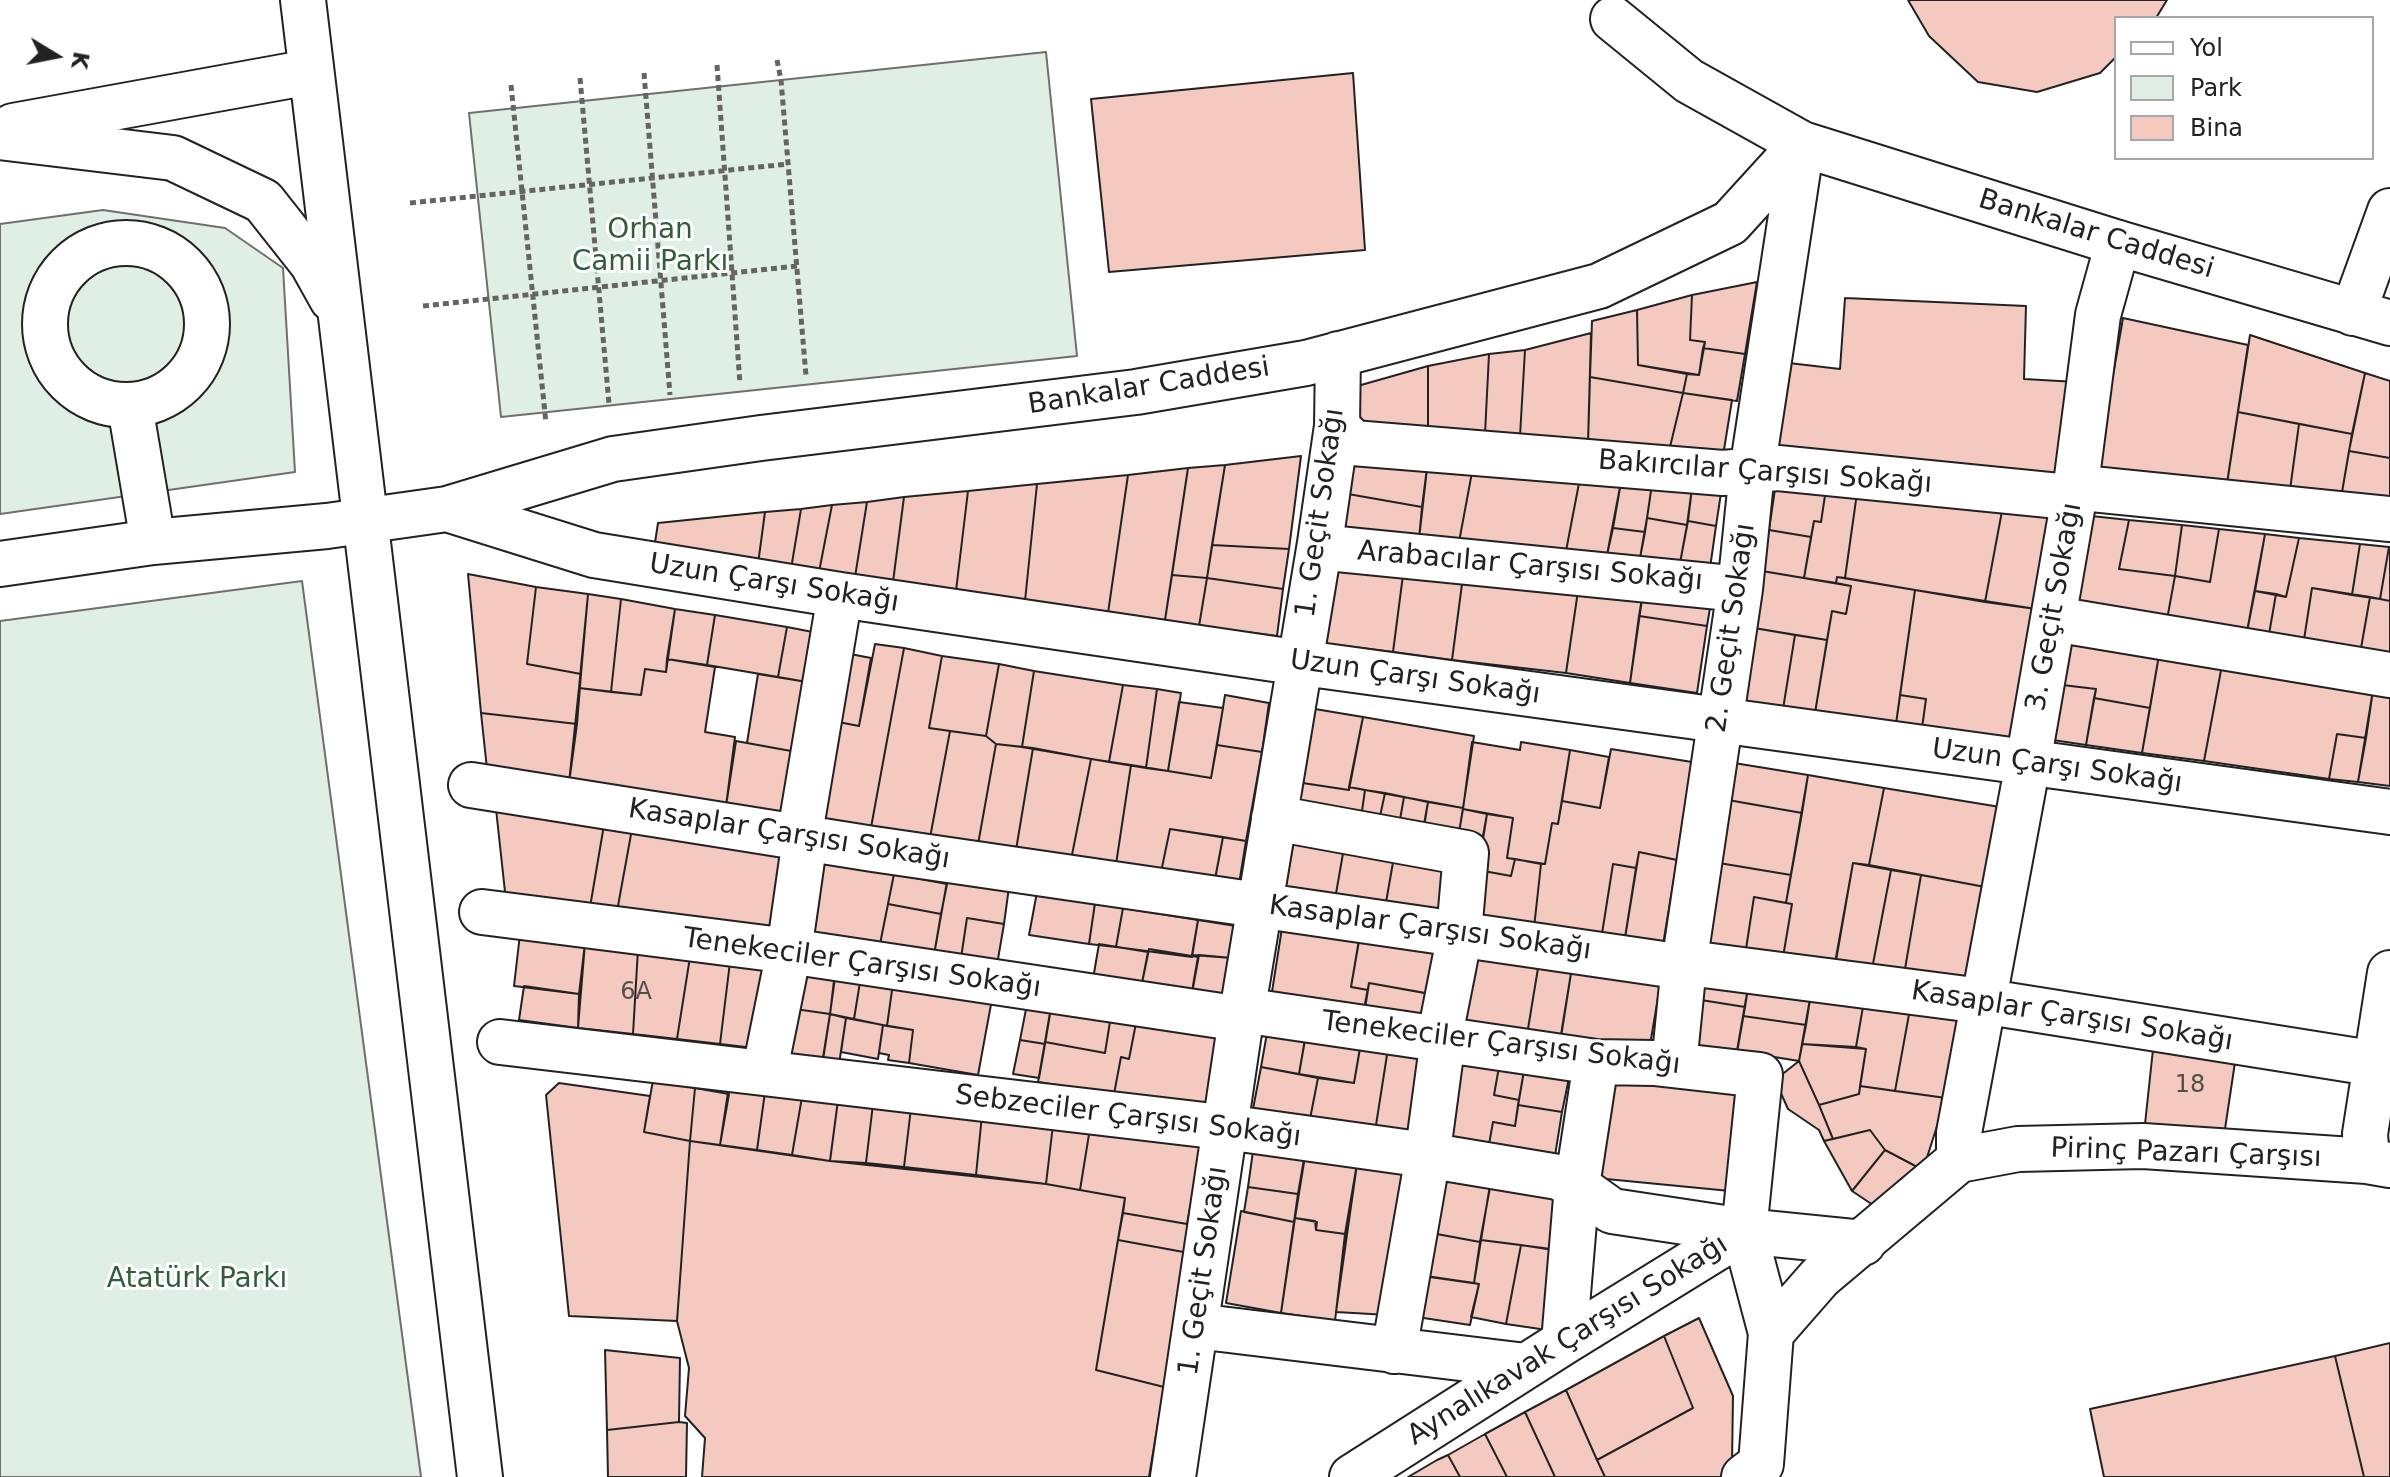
<!DOCTYPE html>
<meta charset="utf-8">
<style>
body{margin:0}
#map{position:relative;width:2390px;height:1477px;overflow:hidden;background:#fff;font-family:"DejaVu Sans",sans-serif}
canvas{display:block}
.legend{position:absolute;left:2114px;top:16px;width:260px;height:144px;box-sizing:border-box;background:#fff;border:2px solid #a7a7a7;margin:0;padding:10px 14px;list-style:none;font-size:24px;color:#222}
.legend li{display:flex;align-items:center;gap:16px;height:40px}
.legend b{width:40px;border:2px solid #a7a7a7}
.north{position:absolute;left:16px;top:16px;width:80px;height:80px;-webkit-text-stroke:6px #fff;paint-order:stroke;rotate:100deg;font-size:22px;font-weight:700;line-height:32px;text-align:center;color:#222}
.north::after{content:'';display:block;margin:auto;width:28px;height:36px;background:#222;clip-path:polygon(50% 0,100% 100%,50% 72%,0 100%)}
</style>
<div id="map">
<canvas width="2390" height="1477"></canvas>
<ul class="legend">
<li><b style="height:10px;background:#fff"></b>Yol</li>
<li><b style="height:22px;background:#e0efe3"></b>Park</li>
<li><b style="height:22px;background:#f3c9c0"></b>Bina</li>
</ul>
<div class="north">K</div>
</div>
<script>
const c = document.querySelector('canvas').getContext('2d');
c.lineJoin = 'round';
function fillPath(path, color) { c.fillStyle = color; c.fill(path, 'evenodd'); }
const toPath = rows => new Path2D(rows.map(r => 'M' + r).join(''));
function strokePath(path, color, width, dash) { c.strokeStyle = color; c.lineWidth = width; c.lineCap = dash ? 'butt' : 'round'; c.setLineDash(dash || []); c.stroke(path); }
function drawText(font, color, halo, rows, align = 'center') {
  c.font = font + ' "DejaVu Sans",sans-serif'; c.lineWidth = 6; c.setLineDash([]); c.textBaseline = 'middle'; c.strokeStyle = halo; c.fillStyle = color; for (const [text, x, y, turn = 0] of rows) {
    c.save(); c.translate(x, y); c.rotate((+turn || 0) * Math.PI / 180); c.textAlign = isNaN(turn) ? turn : align; if (halo) c.strokeText(text, 0, 0); c.fillText(text, 0, 0); c.restore();
  }
}
const green = toPath([
 [1046,52,1077,356,501,417,469,113,1046,52],
 [103,210,225,228,283,268,295,472,0,514,0,224,103,210],
 [302,581,421,1477,0,1477,0,621,302,581]
]);
fillPath(green, '#e0efe3');
strokePath(green, '#6f6f6f', 2);
const building = toPath([
 [1908,0,2167,0,2156,18,2116,18,2116,57,2100,73,2037,92,1978,82,1929,36,1908,0],
 [1353,73,1365,250,1109,272,1091,99,1353,73],
 [1757,282,1745,354,1703,348,1705,342,1690,340,1692,295,1757,282],
 [1692,295,1690,340,1705,342,1699,375,1638,365,1637,310,1692,295],
 [1845,298,2026,306,2024,379,2077,382,2065,484,1777,459,1789,363,1840,369,1845,298],
 [1637,310,1638,365,1687,374,1683,393,1590,377,1592,321,1637,310],
 [2123,318,2248,345,2226,490,2096,473,2123,318],
 [1591,333,1588,443,1520,436,1525,350,1591,333],
 [2250,335,2365,373,2352,434,2238,412,2250,335],
 [1703,348,1745,354,1737,401,1683,393,1687,374,1699,375,1703,348],
 [1525,350,1520,436,1485,434,1489,354,1525,350],
 [1489,354,1485,434,1428,433,1428,366,1489,354],
 [1428,366,1428,433,1353,432,1354,387,1428,366],
 [2365,373,2390,381,2390,458,2349,451,2365,373],
 [1590,377,1683,393,1670,447,1588,443,1590,377],
 [1683,393,1732,400,1723,456,1670,447,1683,393],
 [2238,412,2299,424,2289,497,2226,490,2238,412],
 [2299,424,2352,434,2340,504,2289,497,2299,424],
 [2349,451,2390,458,2390,510,2340,504,2349,451],
 [1351,453,1428,460,1422,507,1348,494,1351,453],
 [1301,456,1289,549,1212,545,1225,465,1301,456],
 [1428,460,1473,467,1459,542,1419,539,1428,460],
 [1225,465,1207,578,1172,575,1188,468,1225,465],
 [1473,467,1580,478,1566,551,1459,542,1473,467],
 [1188,468,1165,620,1108,613,1128,475,1188,468],
 [1128,475,1108,613,1025,601,1037,484,1128,475],
 [1580,478,1621,482,1607,555,1566,551,1580,478],
 [1621,482,1652,484,1645,532,1613,528,1621,482],
 [1776,482,1826,489,1821,522,1814,521,1811,537,1769,530,1776,482],
 [1037,484,1025,601,956,591,968,491,1037,484],
 [1652,484,1692,488,1687,525,1647,518,1652,484],
 [1692,488,1721,493,1716,526,1688,521,1692,488],
 [1826,489,1857,493,1845,578,1837,577,1836,583,1804,578,1814,521,1821,522,1826,489],
 [968,491,956,591,893,582,904,497,968,491],
 [1857,493,2002,511,1985,602,1845,578,1857,493],
 [1348,494,1422,507,1419,539,1343,533,1348,494],
 [904,497,893,582,855,577,867,502,904,497],
 [867,502,855,577,819,572,832,505,867,502],
 [832,505,819,572,791,569,801,509,832,505],
 [801,509,791,569,758,564,765,512,801,509],
 [2002,511,2053,511,2036,609,1985,602,2002,511],
 [765,512,758,564,654,549,658,523,765,512],
 [2082,515,2129,520,2119,569,2175,576,2166,625,2065,610,2082,515],
 [1647,518,1687,525,1680,563,1640,558,1647,518],
 [2129,520,2182,525,2175,576,2119,569,2129,520],
 [1688,521,1716,526,1710,568,1680,563,1688,521],
 [2182,525,2219,529,2210,582,2175,576,2182,525],
 [1613,528,1645,532,1640,558,1607,555,1613,528],
 [2219,529,2265,534,2246,637,2166,625,2175,576,2210,582,2219,529],
 [1769,530,1811,537,1804,578,1762,571,1769,530],
 [2265,534,2299,538,2286,597,2255,591,2265,534],
 [2299,538,2360,544,2352,595,2312,588,2303,646,2268,640,2276,594,2286,597,2299,538],
 [2360,544,2389,547,2380,599,2352,595,2360,544],
 [1212,545,1289,549,1283,589,1207,578,1212,545],
 [2389,547,2390,547,2390,601,2380,599,2389,547],
 [1331,566,1403,575,1393,652,1321,643,1331,566],
 [1762,571,1851,586,1846,614,1832,611,1827,640,1754,628,1762,571],
 [468,574,536,587,527,664,581,674,577,724,481,713,468,574],
 [1172,575,1207,578,1199,626,1165,620,1172,575],
 [1403,575,1462,584,1452,660,1393,652,1403,575],
 [1837,577,1915,590,1896,724,1815,713,1832,611,1846,614,1851,586,1836,583,1837,577],
 [1207,578,1283,589,1277,636,1199,626,1207,578],
 [1462,584,1579,584,1566,673,1452,660,1462,584],
 [1579,584,1643,592,1630,683,1566,673,1579,584],
 [536,587,588,594,581,674,527,664,536,587],
 [2312,588,2370,597,2360,654,2303,646,2312,588],
 [1915,590,2036,609,2014,740,1922,728,1926,699,1900,695,1915,590],
 [2255,591,2276,594,2268,640,2246,637,2255,591],
 [1643,592,1711,602,1707,626,1639,616,1643,592],
 [588,594,621,599,611,692,579,688,588,594],
 [2370,597,2390,601,2390,658,2360,654,2370,597],
 [621,599,675,609,666,672,645,669,641,695,611,692,621,599],
 [675,609,715,615,707,665,667,659,675,609],
 [715,615,787,627,778,677,707,665,715,615],
 [1639,616,1707,626,1697,693,1630,683,1639,616],
 [787,627,823,634,813,683,778,677,787,627],
 [1754,628,1795,635,1783,709,1742,703,1754,628],
 [1795,635,1827,640,1815,713,1783,709,1795,635],
 [2062,639,2159,655,2150,708,2094,698,2096,689,2054,684,2062,639],
 [875,644,904,648,870,833,816,824,833,721,859,726,875,644],
 [904,648,942,656,929,728,950,731,929,843,870,833,904,648],
 [845,653,871,658,859,726,833,721,845,653],
 [2159,655,2222,665,2204,761,2142,753,2159,655],
 [942,656,999,664,986,736,929,728,942,656],
 [667,659,715,667,705,732,735,737,726,806,569,783,579,688,641,695,645,669,666,672,667,659],
 [999,664,1034,671,1022,747,996,744,986,736,999,664],
 [2222,665,2373,690,2366,738,2337,734,2329,779,2204,761,2222,665],
 [1034,671,1123,685,1109,762,1022,747,1034,671],
 [758,674,813,683,802,753,747,743,758,674],
 [2054,684,2096,689,2086,745,2046,739,2054,684],
 [1123,685,1157,689,1146,768,1109,762,1123,685],
 [1157,689,1181,693,1168,771,1146,768,1157,689],
 [2373,690,2390,693,2390,786,2358,782,2373,690],
 [1225,695,1269,703,1262,752,1217,745,1225,695],
 [1900,695,1926,699,1922,728,1896,724,1900,695],
 [2094,698,2150,708,2142,753,2086,745,2094,698],
 [1179,702,1223,708,1211,778,1168,771,1179,702],
 [1309,708,1363,717,1349,790,1296,782,1309,708],
 [481,713,577,724,569,783,487,769,481,713],
 [1363,717,1474,736,1463,808,1349,787,1363,717],
 [950,731,986,736,996,744,977,850,929,843,950,731],
 [2337,734,2366,738,2358,782,2329,779,2337,734],
 [736,741,802,753,792,816,726,806,736,741],
 [1472,742,1520,750,1521,742,1570,750,1558,824,1552,823,1545,864,1507,858,1513,818,1463,809,1472,742],
 [996,744,1033,748,1015,856,977,850,996,744],
 [1217,745,1262,752,1246,841,1170,829,1160,877,1115,871,1131,765,1211,778,1217,745],
 [1033,748,1091,759,1070,865,1015,856,1033,748],
 [1611,749,1692,762,1677,860,1639,852,1636,868,1613,864,1601,940,1534,928,1541,864,1545,864,1552,823,1558,824,1562,801,1600,808,1611,749],
 [1570,750,1609,757,1600,808,1562,801,1570,750],
 [1091,759,1131,765,1115,871,1070,865,1091,759],
 [1734,763,1808,775,1802,813,1728,800,1734,763],
 [1808,775,1884,788,1869,865,1853,863,1834,972,1782,963,1792,904,1786,903,1808,775],
 [1296,782,1349,790,1349,787,1365,790,1361,818,1292,804,1296,782],
 [1884,788,2000,807,1985,887,1869,865,1884,788],
 [1365,790,1385,793,1379,821,1361,818,1365,790],
 [1385,793,1404,797,1399,825,1379,821,1385,793],
 [1404,797,1428,802,1423,830,1399,825,1404,797],
 [1728,800,1802,813,1791,875,1719,863,1728,800],
 [1428,802,1463,808,1458,839,1423,833,1428,802],
 [496,809,604,825,589,913,506,901,496,809],
 [1463,809,1487,814,1483,836,1459,832,1463,809],
 [1487,814,1513,818,1507,858,1515,859,1511,876,1478,870,1487,814],
 [604,825,632,829,616,917,589,913,604,825],
 [632,829,791,852,777,938,616,917,632,829],
 [1170,829,1223,837,1214,885,1160,877,1170,829],
 [1295,834,1345,842,1334,905,1284,895,1295,834],
 [1223,837,1246,841,1239,884,1215,879,1223,837],
 [1345,842,1395,851,1385,908,1334,905,1345,842],
 [1395,851,1452,860,1445,873,1437,918,1385,908,1395,851],
 [811,852,894,874,879,949,798,939,811,852],
 [1639,852,1677,860,1662,951,1624,944,1639,852],
 [1515,859,1541,864,1534,928,1469,923,1478,870,1511,876,1515,859],
 [1719,863,1791,875,1786,903,1754,897,1744,962,1704,956,1719,863],
 [1853,863,1891,870,1872,969,1835,963,1853,863],
 [1613,864,1636,868,1624,944,1601,940,1613,864],
 [1891,870,1921,875,1904,975,1872,969,1891,870],
 [894,874,947,884,941,914,888,904,894,874],
 [1921,875,1985,887,1966,986,1904,975,1921,875],
 [948,876,1009,887,1004,924,967,918,961,958,934,955,948,876],
 [1037,892,1095,903,1089,944,1029,935,1037,892],
 [1754,897,1792,904,1782,963,1744,962,1754,897],
 [1095,903,1123,908,1116,947,1089,944,1095,903],
 [888,904,941,914,934,955,879,949,888,904],
 [1123,908,1198,920,1192,957,1116,947,1123,908],
 [967,918,1004,924,997,965,961,958,967,918],
 [1198,920,1236,926,1232,958,1192,955,1198,920],
 [1282,928,1359,941,1351,987,1368,990,1364,1014,1271,998,1282,928],
 [1361,928,1450,943,1441,996,1369,983,1368,990,1351,987,1361,928],
 [520,934,585,943,579,994,514,986,520,934],
 [585,943,638,949,633,1034,578,1028,585,943],
 [1099,944,1148,952,1141,988,1093,979,1099,944],
 [638,949,690,957,677,1039,633,1034,638,949],
 [1149,949,1198,957,1191,997,1141,988,1149,949],
 [1468,952,1539,962,1526,1041,1455,1029,1468,952],
 [1199,955,1232,958,1225,998,1192,993,1199,955],
 [690,957,730,962,720,1044,677,1039,690,957],
 [730,962,774,969,762,1049,720,1044,730,962],
 [1539,962,1572,967,1559,1047,1526,1041,1539,962],
 [837,963,830,1014,788,1008,798,969,837,963],
 [1572,967,1661,980,1649,1051,1561,1037,1572,967],
 [835,972,861,976,854,1019,830,1014,835,972],
 [861,976,893,983,887,1026,854,1019,861,976],
 [1705,976,1749,982,1745,1007,1701,1000,1705,976],
 [1749,982,1811,993,1806,1025,1743,1016,1749,982],
 [893,983,992,999,978,1075,909,1063,913,1030,887,1026,893,983],
 [1369,983,1431,994,1427,1020,1364,1009,1369,983],
 [524,986,579,994,578,1028,519,1020,524,986],
 [1811,993,1864,1001,1856,1047,1802,1044,1811,993],
 [1701,1000,1745,1007,1736,1058,1693,1051,1701,1000],
 [1052,1001,1112,1009,1105,1053,1045,1042,1052,1001],
 [1864,1001,1910,1009,1895,1091,1860,1086,1866,1049,1856,1047,1864,1001],
 [1027,1004,1051,1008,1045,1044,1020,1040,1027,1004],
 [788,1008,830,1014,821,1070,778,1062,788,1008],
 [1112,1009,1138,1013,1129,1059,1121,1057,1114,1094,1038,1082,1045,1042,1105,1053,1112,1009],
 [1910,1009,1961,1017,1946,1098,1895,1091,1910,1009],
 [1138,1013,1221,1024,1208,1111,1114,1094,1121,1057,1129,1059,1138,1013],
 [830,1014,846,1018,839,1064,823,1060,830,1014],
 [1743,1016,1806,1025,1799,1061,1737,1051,1743,1016],
 [846,1018,883,1025,878,1059,841,1052,846,1018],
 [883,1025,913,1030,909,1063,888,1060,889,1055,879,1053,883,1025],
 [1267,1033,1305,1040,1299,1074,1261,1067,1267,1033],
 [1306,1033,1361,1042,1354,1083,1299,1074,1306,1033],
 [1362,1037,1389,1042,1374,1138,1310,1119,1318,1078,1354,1083,1362,1037],
 [1020,1040,1045,1044,1039,1078,1013,1074,1020,1040],
 [2154,1040,2237,1049,2225,1129,2145,1124,2154,1040],
 [1389,1042,1434,1051,1418,1146,1374,1138,1389,1042],
 [1802,1044,1866,1049,1859,1094,1819,1105,1799,1061,1802,1044],
 [1458,1059,1499,1067,1494,1095,1519,1100,1515,1126,1493,1122,1488,1150,1439,1141,1458,1059],
 [1799,1061,1819,1105,1833,1139,1824,1141,1819,1130,1788,1109,1775,1080,1799,1061],
 [1525,1065,1519,1100,1494,1095,1499,1067,1525,1065],
 [1525,1065,1570,1073,1562,1112,1518,1105,1525,1065],
 [1261,1067,1318,1078,1310,1119,1253,1109,1261,1067],
 [1604,1079,1737,1093,1730,1191,1596,1178,1604,1079],
 [653,1080,695,1088,690,1141,644,1132,653,1080],
 [559,1083,650,1096,644,1132,690,1141,677,1321,569,1316,546,1095,559,1083],
 [729,1086,765,1092,757,1150,720,1145,729,1086],
 [1860,1086,1946,1098,1923,1170,1885,1150,1870,1130,1833,1139,1819,1105,1859,1094,1860,1086],
 [695,1088,729,1094,720,1145,690,1141,695,1088],
 [765,1092,802,1097,792,1155,757,1150,765,1092],
 [802,1097,838,1100,830,1161,792,1155,802,1097],
 [838,1100,873,1104,866,1163,830,1161,838,1100],
 [873,1104,911,1108,904,1167,866,1163,873,1104],
 [1518,1105,1562,1112,1554,1162,1488,1150,1493,1122,1515,1126,1518,1105],
 [911,1108,982,1115,976,1175,904,1167,911,1108],
 [982,1115,1053,1125,1046,1184,976,1175,982,1115],
 [1053,1125,1090,1128,1080,1190,1046,1184,1053,1125],
 [1090,1128,1209,1144,1200,1193,1193,1192,1187,1224,1123,1213,1125,1198,1080,1190,1090,1128],
 [1870,1130,1885,1150,1852,1191,1824,1141,1870,1130],
 [690,1141,830,1161,1046,1184,1125,1198,1096,1370,1164,1387,1149,1477,702,1477,705,1438,685,1416,689,1368,677,1321,690,1141],
 [1306,1150,1358,1158,1345,1234,1316,1230,1317,1222,1295,1218,1306,1150],
 [1885,1150,1923,1170,1888,1215,1852,1191,1885,1150],
 [1253,1151,1304,1159,1298,1194,1248,1187,1253,1151],
 [1357,1164,1409,1172,1388,1315,1336,1312,1357,1164],
 [1437,1173,1491,1182,1480,1242,1426,1232,1437,1173],
 [1491,1179,1560,1191,1551,1249,1481,1240,1491,1179],
 [1248,1187,1298,1194,1294,1222,1244,1212,1248,1187],
 [1241,1211,1294,1222,1281,1313,1226,1303,1241,1211],
 [1123,1213,1193,1225,1189,1253,1118,1240,1123,1213],
 [1295,1218,1315,1221,1316,1230,1345,1234,1335,1321,1281,1313,1295,1218],
 [1426,1232,1480,1242,1474,1283,1419,1275,1426,1232],
 [1118,1240,1189,1253,1164,1387,1096,1370,1118,1240],
 [1481,1240,1521,1245,1506,1324,1471,1317,1479,1284,1474,1283,1481,1240],
 [1521,1245,1560,1251,1547,1330,1506,1324,1521,1245],
 [1423,1276,1479,1284,1470,1325,1417,1317,1423,1276],
 [1699,1318,1733,1396,1732,1463,1727,1477,1605,1477,1597,1460,1693,1408,1664,1336,1699,1318],
 [1664,1336,1693,1408,1597,1460,1566,1390,1664,1336],
 [2390,1343,2390,1477,2364,1477,2335,1356,2390,1343],
 [605,1350,680,1358,679,1422,607,1430,605,1350],
 [2335,1356,2364,1477,2104,1477,2090,1409,2335,1356],
 [1566,1390,1597,1460,1605,1477,1555,1477,1525,1412,1566,1390],
 [1525,1412,1555,1477,1507,1477,1485,1434,1525,1412],
 [679,1422,687,1423,686,1477,608,1477,607,1430,679,1422],
 [1485,1434,1507,1477,1460,1477,1448,1455,1485,1434],
 [1448,1455,1460,1477,1408,1477,1437,1460,1448,1455]
]);
fillPath(building, '#f3c9c0');
strokePath(building, '#222', 2);
const minor = toPath([
 '45 324a81 81 0 1 1 162 0a81 81 0 1 1-162 0Z',
 [2353,313,2390,211],
 [130,406,153,542],
 [1337,426,1353,443,1723,473,1778,468,2059,496,2092,489,2390,519],
 [447,509,594,555,840,595,1274,659,2390,812],
 [1320,543,1338,549,1740,589],
 [0,564,153,542,327,526,447,509,613,459,761,438,1136,392,1306,363,1599,286,1730,223,1802,144],
 [2054,619,2390,675],
 [471,785,873,849,1663,964,1704,965,1982,1001,2390,1066],
 [1274,818,1466,853,1458,944,1442,1025,1443,1039,1425,1173,1394,1351],
 [482,912,789,951,1241,1019],
 [1242,1010,1596,1062,1654,1063,1760,1075,1744,1231,1771,1333],
 [500,1042,1247,1130,1426,1155,1558,1177,1577,1186,1612,1211,1744,1231,1863,1243],
 [768,1055,789,951,803,853,802,821,840,595],
 [1674,1065,1684,965,1740,589,1752,471,1802,144],
 [1959,1160,1959,1133,2028,763,2075,492,2098,315,2118,243],
 [2367,1161,2365,1134,2390,973],
 [1196,1326,1526,1366],
 [1564,1342,1577,1186,1596,1062],
 [1173,1477,1241,1019,1320,543,1337,426,1338,354],
 [1352,1477,1564,1342,1744,1231],
 [1744,1477,1761,1464,1771,1333,1820,1277,1959,1160,2018,1149,2143,1146,2367,1161,2390,1165]
]);
const major = toPath([
 [303,0,480,1477],
 [1613,19,1689,81,1802,144,2118,243,2390,323],
 [13,126,310,72],
 [0,137,173,158,263,201,312,263,332,299]
]);
strokePath(minor, '#222', 48);
strokePath(major, '#222', 48);
strokePath(toPath([
 [777,60,781,80,806,376],
 [717,65,740,384],
 [644,73,670,395],
 [580,78,609,404],
 [511,85,546,423],
 [410,203,788,164],
 [423,306,797,266]
]), '#646464', 5, [6, 4]);
strokePath(minor, '#fff', 44);
strokePath(major, '#fff', 44);
drawText('24px', '#564c4a', null, [
 ["6A",636,993],
 ["18",2190,1086]
]);
drawText('28px', '#2f5e38', '#fff', [
 ["Orhan",650,231],
 ["Camii Parkı",650,263],
 ["Atatürk Parkı",197,1280]
]);
drawText('28px', '#222', '#fff', [
 ["Bankalar Caddesi",2096,235,17],
 ["Bankalar Caddesi",1149,387,-9],
 ["Bakırcılar Çarşısı Sokağı",1765,473,4],
 ["1. Geçit Sokağı",1321,513,-82],
 ["Arabacılar Çarşısı Sokağı",1530,567,5],
 ["Uzun Çarşı Sokağı",774,584,9],
 ["3. Geçit Sokağı",2055,607,-80],
 ["2. Geçit Sokağı",1732,628,-82],
 ["Uzun Çarşı Sokağı",1415,678,8],
 ["Uzun Çarşı Sokağı",2057,767,8],
 ["Kasaplar Çarşısı Sokağı",789,835,9],
 ["Kasaplar Çarşısı Sokağı",1430,929,8],
 ["Tenekeciler Çarşısı Sokağı",862,964,8],
 ["Kasaplar Çarşısı Sokağı",2072,1017,9],
 ["Tenekeciler Çarşısı Sokağı",1501,1044,7],
 ["Sebzeciler Çarşısı Sokağı",1128,1117,7],
 ["Pirinç Pazarı Çarşısı",2186,1154,2],
 ["1. Geçit Sokağı",1204,1271,-82],
 ["Aynalıkavak Çarşısı Sokağı",1568,1341,-32]
]);
</script>
